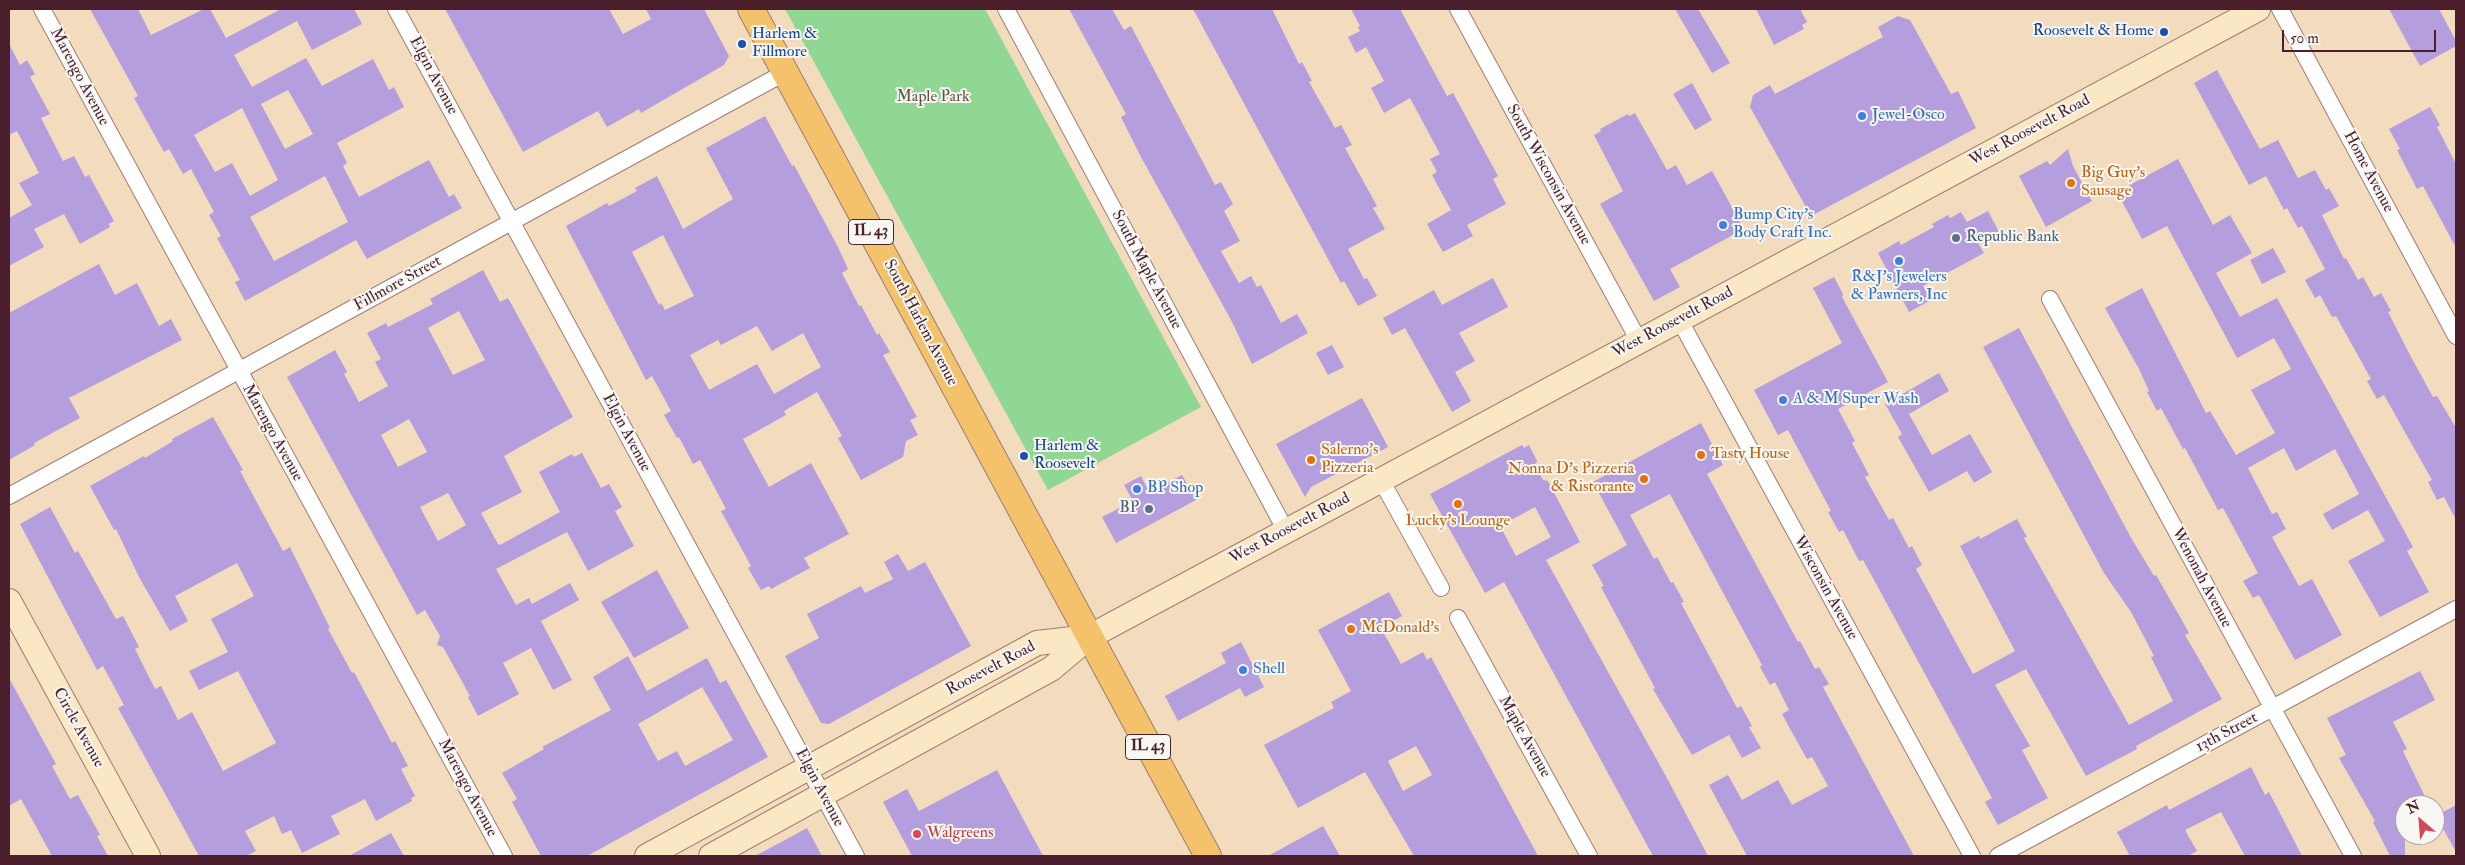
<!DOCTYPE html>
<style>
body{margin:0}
#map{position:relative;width:2465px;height:865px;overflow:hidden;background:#f3dbbe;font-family:"IM FELL Double Pica",serif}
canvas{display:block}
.frame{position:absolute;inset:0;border:10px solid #4a1f2b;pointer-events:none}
.north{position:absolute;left:2395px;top:795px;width:50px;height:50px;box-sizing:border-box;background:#f6f6f2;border:1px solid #b1a0a2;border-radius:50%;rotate:333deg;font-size:14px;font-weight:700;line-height:20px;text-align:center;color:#4a1f2b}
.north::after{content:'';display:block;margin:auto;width:18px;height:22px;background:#d1495b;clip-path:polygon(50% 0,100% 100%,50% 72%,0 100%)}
.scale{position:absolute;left:2282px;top:30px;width:154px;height:22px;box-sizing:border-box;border:2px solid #4a1f2b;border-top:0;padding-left:6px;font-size:15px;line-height:18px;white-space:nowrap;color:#4a1f2b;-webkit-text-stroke:4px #f6f6f2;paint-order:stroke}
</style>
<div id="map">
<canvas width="2465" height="865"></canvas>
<div class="frame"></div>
<div class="north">N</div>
<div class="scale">50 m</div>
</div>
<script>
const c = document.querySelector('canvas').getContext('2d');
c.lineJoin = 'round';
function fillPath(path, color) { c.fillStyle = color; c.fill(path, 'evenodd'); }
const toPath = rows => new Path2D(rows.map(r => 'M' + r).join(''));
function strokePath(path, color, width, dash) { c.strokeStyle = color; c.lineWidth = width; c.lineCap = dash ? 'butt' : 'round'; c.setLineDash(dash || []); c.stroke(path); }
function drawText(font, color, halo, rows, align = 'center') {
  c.font = font + ' "IM FELL Double Pica",serif'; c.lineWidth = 4; c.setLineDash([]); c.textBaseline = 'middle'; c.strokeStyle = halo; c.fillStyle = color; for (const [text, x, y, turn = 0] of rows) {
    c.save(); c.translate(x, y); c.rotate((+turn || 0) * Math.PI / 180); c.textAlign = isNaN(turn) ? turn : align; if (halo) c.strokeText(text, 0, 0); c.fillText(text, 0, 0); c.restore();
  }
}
fillPath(toPath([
 [785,9,985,9,1201,407,1048,490]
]), '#8fd792');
fillPath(toPath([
 [90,9,138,9,151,35,204,9,210,9,226,38,281,9,354,9,362,24,312,50,297,21,234,55,252,87,306,58,322,86,373,59,389,90,394,87,404,107,337,143,347,163,343,166,359,197,429,160,449,197,454,194,462,208,367,259,356,240,245,301,235,282,240,280,217,238,221,236,209,215,214,212,191,169,183,174,169,149,164,152,134,98,138,96],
 [288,90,313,134,285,149,261,104],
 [242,108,278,180,250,196,232,163,215,172,194,135],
 [325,176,348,222,274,261,250,217],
 [445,9,609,9,623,34,651,19,646,9,704,9,729,56,724,65,641,113,639,109,607,127,598,111,523,152],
 [1069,9,1112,9,1124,30,1131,26,1215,185,1221,182,1233,204,1224,211,1240,241,1221,251,1239,283,1251,276,1257,287,1261,285,1281,323,1297,314,1308,333,1252,364,1231,320,1141,157,1121,117,1126,114],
 [1193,9,1272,9,1299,64,1302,62,1312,81,1309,82,1335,128,1341,125,1352,145,1345,148,1377,206,1373,208,1385,229,1348,249,1364,279,1367,278,1377,296,1358,306,1344,281,1341,283],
 [1351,9,1400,9,1447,96,1453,93,1498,176,1493,179,1506,204,1467,225,1473,236,1443,252,1427,224,1451,210,1432,175,1437,172,1430,159,1440,154,1410,98,1384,113,1371,88,1384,81,1366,47,1356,53,1348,37,1360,31,1358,27,1360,26],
 [1675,9,1698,9,1730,63,1712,73],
 [1756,9,1800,9,1807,22,1802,25,1804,29,1774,45],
 [2389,9,2439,9,2456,41,2456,46,2420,66],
 [1898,16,1910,20,1951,94,1958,91,1976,128,1811,216,1750,107,1753,95,1770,85,1775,94,1883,37,1878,27],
 [9,44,20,65,27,60,35,74,30,77,50,114,41,118,63,161,74,156,85,177,89,175,114,221,109,224,110,227,80,244,64,214,34,229,44,247,9,266,9,218,32,205,19,183,39,173,17,131,9,135],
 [2217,70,2260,149,2278,140,2298,178,2315,170,2326,190,2329,188,2339,206,2322,215,2344,259,2346,258,2358,280,2363,277,2374,297,2381,293,2391,311,2388,312,2411,357,2433,397,2437,396,2456,428,2456,520,2444,497,2437,500,2428,482,2432,480,2384,395,2377,399,2367,381,2371,379,2336,316,2332,317,2320,295,2315,298,2305,280,2325,269,2302,226,2298,228,2287,208,2284,210,2266,176,2249,185,2194,83],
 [1692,83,1712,120,1695,130,1673,94],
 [2430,107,2440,125,2437,127,2456,164,2456,248,2423,186,2417,189,2397,150,2400,149,2389,129],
 [1635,113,1667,170,1676,165,1687,185,1712,171,1744,229,1670,269,1680,287,1654,301,1600,204,1623,191,1594,135,1601,131,1600,129,1628,114,1629,116],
 [765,116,792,166,794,165,838,247,848,269,842,273,859,306,861,305,877,335,879,333,890,352,883,355,917,417,910,420,918,435,906,441,903,457,861,480,838,438,842,436,817,392,784,411,786,415,743,439,769,487,811,463,849,534,804,558,810,568,771,589,769,586,761,590,748,568,751,566,721,511,726,509,700,460,693,464,679,437,677,438,664,415,671,411,652,376,646,380,566,226,607,203,609,206,637,191,635,188,657,176,683,229,733,199,706,148],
 [663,235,694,296,665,310,661,303,659,305,632,252],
 [757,326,772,351,803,333,821,367,774,394,757,364,709,390,690,355,718,340,721,345],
 [2068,149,2073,166,2092,201,2046,227,2019,176,2047,161,2050,165],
 [2178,159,2213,225,2230,215,2252,253,2216,273,2240,317,2277,298,2413,547,2407,551,2429,592,2380,617,2348,561,2385,541,2368,510,2332,530,2323,514,2359,494,2335,449,2296,471,2284,448,2248,468,2272,514,2277,512,2286,529,2272,537,2299,586,2312,579,2342,635,2295,660,2259,595,2253,598,2243,581,2258,573,2223,508,2218,510,2185,448,2183,449,2161,408,2157,411,2147,392,2149,391,2139,369,2105,308,2142,288,2206,413,2210,411,2236,455,2275,433,2251,390,2291,369,2274,338,2237,358,2167,226,2142,239,2117,192],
 [1988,211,1999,232,1978,243,1984,253,1923,286,1931,300,1909,312,1878,253,1899,241,1901,245,1934,227,1932,224,1948,215,1950,218,1961,212,1967,222],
 [2273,248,2286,272,2262,284,2250,260],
 [99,264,115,295,137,283,159,326,171,319,182,340,69,398,80,418,34,443,35,445,9,460,9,313],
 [483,270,500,302,508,298,573,417,504,456,522,492,481,513,498,544,500,545,560,512,539,472,572,454,574,457,582,453,601,488,609,484,622,507,615,511,634,546,588,571,567,532,496,569,516,605,529,598,532,604,570,583,579,600,541,621,572,680,553,690,531,648,503,663,519,694,478,716,468,697,470,696,443,647,437,645,440,636,425,610,417,615,287,377,335,350,347,372,344,374,359,402,388,386,375,362,381,359,367,333,386,323,388,327,433,304,430,299],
 [459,311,485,360,453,375,428,328],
 [409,419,427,452,398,467,381,435],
 [448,493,466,525,438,541,420,507],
 [1834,277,1843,294,1842,297,1888,382,1838,409,1855,441,1852,443,1869,475,1865,477,1889,520,1893,518,1909,548,1912,546,1922,565,1916,569,1973,674,2015,651,1960,546,1979,536,1980,539,2017,519,2027,537,2024,538,2129,725,2173,701,2151,657,2154,656,2131,612,2104,573,1983,347,2019,328,2130,536,2154,576,2156,575,2179,615,2189,633,2185,635,2222,699,2136,746,2137,749,2086,776,2026,669,1995,685,2030,746,2022,750,2048,798,1998,825,1985,802,1992,798,1879,589,1863,560,1859,561,1843,530,1839,532,1828,512,1831,511,1788,430,1778,435,1754,390,1842,343,1813,288],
 [1493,278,1508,307,1459,333,1475,361,1455,372,1471,401,1452,412,1405,328,1392,335,1383,318,1434,290,1442,305],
 [1332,345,1344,367,1328,375,1316,353],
 [1939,373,1949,391,1909,414,1932,455,1970,434,1992,472,1974,483,1967,471,1929,492,1898,437,1902,434,1885,404],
 [1362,398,1388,447,1311,487,1305,497,1276,444],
 [213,417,243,470,240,471,283,551,290,547,330,628,328,629,352,673,354,672,392,743,395,741,408,766,401,769,415,796,411,798,412,801,376,821,365,799,331,816,340,834,302,853,291,830,282,834,274,816,245,831,256,851,246,856,199,856,118,708,124,705,103,666,97,670,20,524,50,507,75,553,78,551,116,619,123,616,139,647,135,649,155,689,161,686,178,720,192,712,223,771,276,743,238,671,199,690,189,671,228,652,211,619,254,596,237,563,175,596,188,621,170,631,139,577,116,529,114,530,90,486,144,456,145,458,173,441,172,439],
 [1701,423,1723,465,1707,474,1798,642,1800,641,1815,669,1819,667,1829,684,1823,687,1914,856,1747,856,1709,785,1728,775,1742,800,1778,780,1792,805,1828,786,1812,757,1807,759,1794,736,1782,714,1789,710,1775,682,1770,685,1760,667,1762,665,1670,494,1630,515,1654,559,1657,557,1671,583,1673,582,1684,602,1681,603,1737,708,1741,706,1752,726,1749,727,1761,748,1742,758,1729,735,1692,755,1653,689,1655,688,1601,587,1604,586,1592,565,1627,545,1593,482],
 [1522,445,1524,448,1529,445,1537,461,1535,465,1543,480,1548,481,1580,542,1546,560,1668,780,1708,856,1653,856,1504,582,1485,593,1430,494],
 [1535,507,1551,537,1516,556,1500,526],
 [1182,475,1196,500,1116,543,1102,517,1133,501,1124,485,1141,476,1149,492],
 [898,554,908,571,925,562,971,646,829,724,821,723,785,656,819,638,807,614,861,586,865,593,893,579,884,562],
 [657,570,689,628,634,658,601,602],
 [1389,592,1402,616,1381,628,1401,664,1423,652,1427,660,1431,657,1538,856,1414,856,1365,772,1298,808,1264,745,1334,708,1331,702,1351,691,1318,630],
 [1416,746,1432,775,1403,791,1388,761],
 [1241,642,1264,687,1245,697,1240,688,1178,721,1165,696,1226,663,1221,653],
 [628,656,647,691,707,658,720,683,726,680,768,757,587,856,541,856,512,802,517,799,502,773,544,749,542,747,611,710,593,677],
 [702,687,733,740,685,766,677,751,658,761,638,724],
 [2420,671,2435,700,2393,722,2407,749,2403,751,2429,805,2405,805,2405,856,2390,856,2373,822,2375,821,2339,758,2346,755,2327,718],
 [9,678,56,764,52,766,70,799,78,795,100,835,97,836,108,856,52,856,21,799,9,806],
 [2251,767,2265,795,2269,792,2302,856,2245,856,2221,812,2185,830,2197,851,2188,856,2130,856,2117,832,2167,805,2169,810],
 [997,770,1043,856,912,856,883,802,907,789,919,811],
 [2456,805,2456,852,2436,816],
 [1323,826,1340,856,1268,856],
 [807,828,822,856,755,856,785,840],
 [391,833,404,856,349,856]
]), '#b59edd');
const street = toPath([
 [42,9,504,856],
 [396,9,856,856],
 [1006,9,1286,531],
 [1458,9,1639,341],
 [2280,9,2456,336],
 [2050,299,2353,856],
 [1679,319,1972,856],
 [1381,480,1441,588],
 [9,496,786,72],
 [1458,618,1589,856],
 [1998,856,2456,609]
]);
const secondary = toPath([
 [9,601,148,856],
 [647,856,1037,643,1089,637],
 [711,856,1051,669,1089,637,2258,9]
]);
const primary = toPath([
 [751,9,1208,856]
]);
strokePath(street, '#9e7d74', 18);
strokePath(secondary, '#9e7d74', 26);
strokePath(primary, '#9e7d74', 28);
strokePath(street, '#fff', 16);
strokePath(secondary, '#fae7c3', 24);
strokePath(primary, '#f3c26a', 26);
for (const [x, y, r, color] of [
 [2164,32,5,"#1a4fb4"],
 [742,44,5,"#1a4fb4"],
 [1862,116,5,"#3f7fe0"],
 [2071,183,5,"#e8710a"],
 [1723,225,5,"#3f7fe0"],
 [1956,238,5,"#5c6f8a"],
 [1899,261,5,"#3f7fe0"],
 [1783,400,5,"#3f7fe0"],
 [1701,455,5,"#e8710a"],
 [1024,456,5,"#1a4fb4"],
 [1311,460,5,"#e8710a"],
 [1644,479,5,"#e8710a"],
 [1137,489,5,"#3f7fe0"],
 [1458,504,5,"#e8710a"],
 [1149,509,5,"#5c6f8a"],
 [1351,629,5,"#e8710a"],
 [1243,670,5,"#3f7fe0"],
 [917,834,5,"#e0444e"]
]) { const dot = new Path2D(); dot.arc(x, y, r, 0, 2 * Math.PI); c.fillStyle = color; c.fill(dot); strokePath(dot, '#f6f6f2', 2); }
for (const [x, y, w] of [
 [871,232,45],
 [1148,747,45]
]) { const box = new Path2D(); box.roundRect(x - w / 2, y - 12.5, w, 25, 4); c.fillStyle = '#f6f6f2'; c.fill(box); strokePath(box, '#4a1f2b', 1); }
drawText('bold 15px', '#4a1f2b', null, [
 ["IL 43",871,232],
 ["IL 43",1148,747]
]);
drawText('16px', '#164399', '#f6f6f2', [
 ["Roosevelt & Home",2154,32,"right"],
 ["Harlem &",752,35],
 ["Fillmore",752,53],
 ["Harlem &",1034,447],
 ["Roosevelt",1034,465]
], 'left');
drawText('16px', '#4a1f2b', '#f6f6f2', [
 ["Elgin Avenue",433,76,62],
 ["Marengo Avenue",79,77,62],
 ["West Roosevelt Road",2030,131,-28],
 ["Home Avenue",2368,172,62],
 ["South Wisconsin Avenue",1548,175,61],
 ["South Maple Avenue",1146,270,62],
 ["Fillmore Street",398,284,-29],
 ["South Harlem Avenue",920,323,62],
 ["West Roosevelt Road",1673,323,-28],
 ["Marengo Avenue",272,433,61],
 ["Elgin Avenue",626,433,62],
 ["West Roosevelt Road",1290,529,-28],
 ["Wenonah Avenue",2201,578,62],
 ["Wisconsin Avenue",1825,588,61],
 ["Roosevelt Road",991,669,-28],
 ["Circle Avenue",78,728,61],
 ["13th Street",2227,733,-28],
 ["Maple Avenue",1524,737,61],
 ["Marengo Avenue",467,788,62],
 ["Elgin Avenue",819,788,62]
]);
drawText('16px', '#5f564a', '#f6f6f2', [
 ["Maple Park",933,98]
]);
drawText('16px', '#366cbe', '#f6f6f2', [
 ["Jewel-Osco",1872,116],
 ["Bump City's",1733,216],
 ["Body Craft Inc.",1733,234],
 ["R&J's Jewelers",1899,278,"center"],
 ["& Pawners, Inc",1899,296,"center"],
 ["A & M Super Wash",1793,400],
 ["BP Shop",1147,489],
 ["Shell",1253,670]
], 'left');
drawText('16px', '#c56008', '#f6f6f2', [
 ["Big Guy's",2081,174],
 ["Sausage",2081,192],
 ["Salerno's",1321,451],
 ["Pizzeria",1321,469],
 ["Tasty House",1711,455],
 ["Nonna D's Pizzeria",1634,470,"right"],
 ["& Ristorante",1634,488,"right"],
 ["Lucky's Lounge",1458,522,"center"],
 ["McDonald's",1361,629]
], 'left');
drawText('16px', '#4e5e75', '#f6f6f2', [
 ["Republic Bank",1966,238],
 ["BP",1139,509,"right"]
], 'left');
drawText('16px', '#be3a42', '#f6f6f2', [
 ["Walgreens",927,834]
], 'left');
</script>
